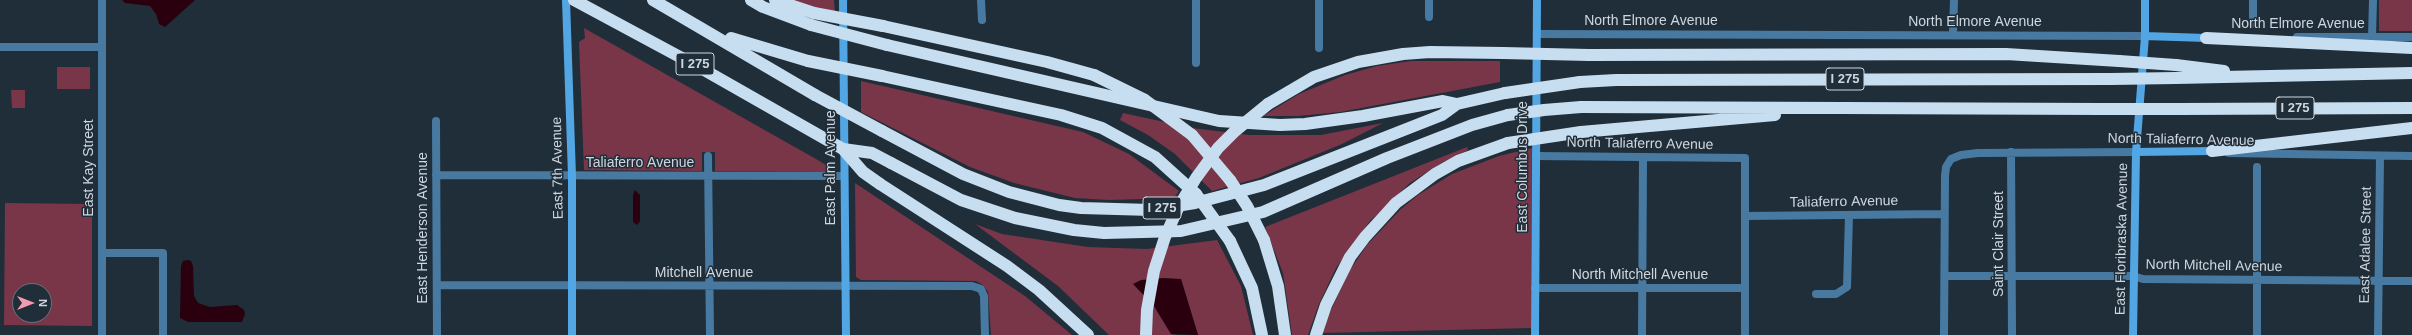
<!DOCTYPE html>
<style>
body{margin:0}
#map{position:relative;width:2412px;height:335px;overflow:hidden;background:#202e39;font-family:Arial,sans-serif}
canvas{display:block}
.north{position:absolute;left:12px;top:283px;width:40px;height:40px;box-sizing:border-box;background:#202e39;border:1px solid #66727b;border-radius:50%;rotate:90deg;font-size:11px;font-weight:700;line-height:16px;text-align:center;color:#ced7df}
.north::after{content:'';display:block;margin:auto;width:14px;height:18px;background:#f29aae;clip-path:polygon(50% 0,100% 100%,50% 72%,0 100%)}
</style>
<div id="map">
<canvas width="2412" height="335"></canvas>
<div class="north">N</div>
</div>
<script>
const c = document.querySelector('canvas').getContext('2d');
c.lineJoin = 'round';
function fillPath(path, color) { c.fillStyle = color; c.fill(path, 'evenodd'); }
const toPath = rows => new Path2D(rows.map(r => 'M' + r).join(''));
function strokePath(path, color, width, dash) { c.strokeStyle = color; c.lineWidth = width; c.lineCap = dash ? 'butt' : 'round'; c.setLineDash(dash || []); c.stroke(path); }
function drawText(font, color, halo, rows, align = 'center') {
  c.font = font + ' Arial,sans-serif'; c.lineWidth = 3; c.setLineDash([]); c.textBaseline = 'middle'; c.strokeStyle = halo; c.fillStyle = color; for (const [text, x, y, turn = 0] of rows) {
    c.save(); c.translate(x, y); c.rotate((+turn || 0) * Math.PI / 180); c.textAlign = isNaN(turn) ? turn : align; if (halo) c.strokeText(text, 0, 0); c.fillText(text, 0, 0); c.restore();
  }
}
fillPath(toPath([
 [768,0,834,0,835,15,788,5],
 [2379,0,2412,0,2412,31,2379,31],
 [584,28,816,159,829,167,829,172,715,171,715,152,702,152,702,171,584,170,579,42,585,38],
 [1411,61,1500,61,1500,82,1340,112,1298,116,1263,116,1299,94,1345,75,1377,66],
 [57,67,90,67,90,89,57,89],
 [861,81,1083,132,1129,154,1179,191,1174,198,1109,200,1075,198,1014,183,970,167,861,112],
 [11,90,25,90,25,108,12,108],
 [1123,113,1192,128,1249,135,1321,135,1383,123,1342,144,1259,178,1212,191,1175,154,1148,135,1120,120],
 [1467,147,1468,150,1443,162,1410,183,1370,221,1336,268,1319,304,1308,335,1292,335,1283,273,1265,227],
 [1532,148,1531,328,1323,333,1330,312,1350,270,1367,245,1401,209,1418,195,1452,174,1499,156],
 [855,183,1025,296,1072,335,991,335,988,292,983,285,976,281,861,280,856,277],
 [5,203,92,204,92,326,4,325],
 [20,291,44,291,44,315,20,315],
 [975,224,1002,234,1088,247,1147,249,1217,240,1241,286,1253,335,1198,335,1181,279,1154,306,1171,334,1176,335,1109,335,1058,286]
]), '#783648');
fillPath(toPath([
 [122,0,195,0,165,27,159,24,156,14,150,6,125,3],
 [635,190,640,195,640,221,637,225,633,222,633,195],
 [188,260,191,261,193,266,194,296,198,303,210,307,237,305,244,310,245,314,242,322,188,322,180,318,181,266,183,261],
 [1164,278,1181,279,1198,335,1171,334,1154,306,1133,284,1141,280]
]), '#2a000e');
strokePath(toPath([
 [981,0,982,20],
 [1429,17,1429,0],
 [2253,24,2253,0],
 [1537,34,2145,36],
 [1953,34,1954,0],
 [2297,37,2412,37],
 [2372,37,2373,0],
 [0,47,102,47],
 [1319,48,1319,0],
 [1196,63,1196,0],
 [436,121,437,335],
 [2011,152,2012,335],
 [2229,153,2412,156],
 [708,156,710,335],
 [1536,156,1745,158,1745,335],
 [436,175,844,176],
 [1745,216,1944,214],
 [102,253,163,253,163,335],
 [1945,276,2133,276,2143,279,2412,281],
 [437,285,972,286,981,289,984,296,985,335],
 [1535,288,1745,288],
 [1816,294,1836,294,1847,287,1849,215],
 [102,335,102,0],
 [1642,335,1643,159],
 [1944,335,1945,176,1946,167,1951,159,1961,155,1978,153,2136,152],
 [2257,335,2257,167],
 [2378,335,2380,156]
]), '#487aa1', 8);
strokePath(toPath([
 [566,0,572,176,572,335],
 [843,0,846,335],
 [2145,36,2206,38],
 [2136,152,2212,151],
 [1535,335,1537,0],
 [2133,335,2136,152,2145,36,2145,0]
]), '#52a6e4', 8);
strokePath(toPath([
 [574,0,706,71,843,149],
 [653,0,815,95],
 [751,0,763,7,811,25],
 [775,0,814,13],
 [883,26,1047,62,1094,75],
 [731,38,808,61],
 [2206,38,2412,48],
 [887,45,1219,121,1280,125,1305,124,1363,116,1443,101,1457,104],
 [1589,55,2006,54,2119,61],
 [2176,65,2224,71],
 [882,76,1061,115,1102,128,1155,157,1196,194],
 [2176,78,2412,73],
 [1580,82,1616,80,2111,79],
 [1268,104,1314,77,1358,62,1403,54,1430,52,1503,53],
 [1581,107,2102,109],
 [2179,109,2412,108],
 [882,131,963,174,1009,192,1059,205,1081,208,1151,210,1195,203,1264,185,1442,115,1457,104,1505,93],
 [1581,132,1775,115],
 [1192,135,1230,180],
 [2212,151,2412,128],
 [891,163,961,200,1015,218,1074,230,1104,233,1181,231,1263,212,1387,158,1472,125,1508,115],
 [880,184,1007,266,1039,290,1088,335],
 [1264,240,1278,286,1285,335],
 [1230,241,1252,288,1262,335],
 [1316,335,1326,305,1350,257,1365,237,1396,203,1435,174,1458,161,1508,143]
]), '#c7def1', 12);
strokePath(toPath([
 [814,13,883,26],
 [811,25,887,45],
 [1503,53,1589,55],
 [808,61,882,76],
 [2119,61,2176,65],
 [1094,75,1145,100,1192,135],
 [2111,79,2176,78],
 [1505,93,1580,82],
 [815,95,882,131],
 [2102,109,2179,109],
 [1508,115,1544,110,1581,107],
 [1508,143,1581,132],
 [843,149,863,172,880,184],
 [843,149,872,153,891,163],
 [1230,180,1247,206,1264,240],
 [1196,194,1230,241],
 [1146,335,1147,310,1154,271,1165,237,1179,206,1196,178,1218,148,1235,131,1268,104]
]), '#c7def1', 12);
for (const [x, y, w] of [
 [695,64,38],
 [1845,79,38],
 [2295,108,38],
 [1162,208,38]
]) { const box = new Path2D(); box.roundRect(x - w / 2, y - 11, w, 22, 3); c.fillStyle = '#202e39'; c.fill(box); strokePath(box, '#ced7df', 1); }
drawText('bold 13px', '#ced7df', null, [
 ["I 275",695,64],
 ["I 275",1845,79],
 ["I 275",2295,108],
 ["I 275",1162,208]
]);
drawText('14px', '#ced7df', '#202e39', [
 ["North Elmore Avenue",1651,21],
 ["North Elmore Avenue",1975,22],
 ["North Elmore Avenue",2298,24],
 ["North Taliaferro Avenue",2181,140,1],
 ["North Taliaferro Avenue",1640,144,1],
 ["Taliaferro Avenue",640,163],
 ["East Columbus Drive",1523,167,-90],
 ["East Kay Street",89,168,-90],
 ["East 7th Avenue",558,168,-91],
 ["East Palm Avenue",831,168,-90],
 ["Taliaferro Avenue",1844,202,-1],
 ["East Henderson Avenue",423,228,-90],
 ["East Floribraska Avenue",2122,239,-89],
 ["Saint Clair Street",1999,244,-90],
 ["East Adalee Street",2366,245,-89],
 ["North Mitchell Avenue",2214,266,1],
 ["Mitchell Avenue",704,273],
 ["North Mitchell Avenue",1640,275]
]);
</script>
